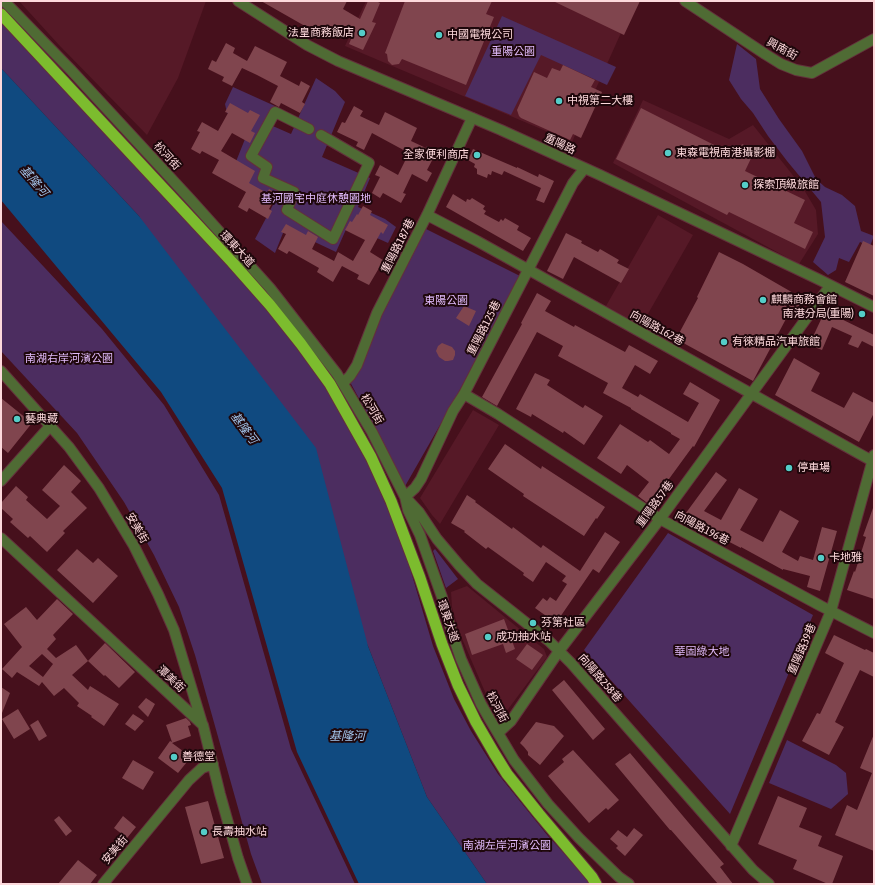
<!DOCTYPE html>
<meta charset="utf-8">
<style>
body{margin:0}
#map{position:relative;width:875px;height:885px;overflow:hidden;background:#46101c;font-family:"Asap Condensed",sans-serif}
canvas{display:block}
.frame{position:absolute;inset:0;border:2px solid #fdd9dc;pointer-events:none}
</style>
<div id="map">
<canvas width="875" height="885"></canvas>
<div class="frame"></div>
</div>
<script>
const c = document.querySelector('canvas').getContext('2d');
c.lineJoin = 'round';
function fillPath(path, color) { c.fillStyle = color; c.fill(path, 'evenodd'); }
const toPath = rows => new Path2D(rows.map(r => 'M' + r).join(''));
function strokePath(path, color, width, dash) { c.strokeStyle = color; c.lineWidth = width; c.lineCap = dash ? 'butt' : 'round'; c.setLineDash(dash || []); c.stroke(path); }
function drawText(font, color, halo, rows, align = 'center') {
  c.font = font + ' "Asap Condensed","Noto Sans TC",sans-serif'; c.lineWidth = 4; c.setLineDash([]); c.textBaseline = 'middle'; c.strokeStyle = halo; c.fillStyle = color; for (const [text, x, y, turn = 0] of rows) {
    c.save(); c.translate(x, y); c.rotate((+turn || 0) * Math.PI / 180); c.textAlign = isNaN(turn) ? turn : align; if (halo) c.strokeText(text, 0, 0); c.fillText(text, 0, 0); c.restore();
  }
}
fillPath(toPath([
 [19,1,206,1,178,78,147,135,59,45],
 [366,1,632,1,620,35,572,142,345,46],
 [643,100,729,139,753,125,803,188,816,210,818,234,799,264,613,163],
 [658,215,693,235,641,326,606,306],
 [473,410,499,425,440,524,432,515,420,498],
 [467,586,539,645,544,649,547,657,503,716,495,715,460,634,452,607,451,592]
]), '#561927');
fillPath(toPath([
 [502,16,616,67,607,85,541,55,511,115,465,96],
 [1,18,30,46,297,342,329,391,373,473,404,548,433,646,454,699,471,731,498,774,548,836,583,874,594,884,487,884,427,797,368,646,139,216,1,68],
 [737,44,756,59,760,89,779,119,802,151,816,179,825,187,842,195,855,206,861,231,874,236,870,246,860,242,849,262,839,258,836,270,828,275,813,262,825,237,821,202,787,161,768,136,753,113,741,99,729,80],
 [316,78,335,91,345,102,322,157,370,178,358,207,385,219,396,227,388,243,348,225,336,252,285,228,275,253,255,239,275,201,247,187,235,164,251,124,227,113,225,104,233,87,275,106,266,123,291,134],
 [1,221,102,329,164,405,219,495,291,749,355,884,262,884,251,854,195,655,179,607,154,555,124,502,77,433,1,351],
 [422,227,520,276,456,397,404,488,368,415,350,382],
 [668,533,813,615,730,814,584,650],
 [435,549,458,579,446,588,433,551],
 [787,740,836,765,846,773,848,794,831,809,769,783]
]), '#4c2d60');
fillPath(toPath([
 [1,68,139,216,316,448,368,646,427,797,487,884,359,884,297,752,222,488,161,392,1,200]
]), '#104a80');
fillPath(toPath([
 [261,1,347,1,343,9,360,19,368,1,376,1,380,3,372,22,376,23,363,50,349,44,352,37,333,27,326,38],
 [405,1,492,1,486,14,494,17,466,85,402,59,399,64,392,65,388,61,387,54,385,53],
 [553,1,640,1,624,35],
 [226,43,235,48,233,53,247,61,255,46,287,62,280,76,299,86,301,81,310,86,302,102,305,104,300,113,281,103,279,107,270,102,278,86,257,75,242,68,232,86,222,81,224,77,208,69,212,60,216,62],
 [563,65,595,80,591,87,602,92,581,138,573,134,570,140,521,118,519,116,517,110,534,72,547,78,552,68,560,71],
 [230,103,248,113,250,110,260,115,251,131,255,133,250,143,232,133,221,151,255,171,249,183,267,193,269,189,277,194,269,209,272,211,268,219,249,208,247,212,238,207,246,192,212,173,219,160,202,151,200,154,191,149,200,132,197,131,202,122,218,131,228,113,225,112],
 [354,106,363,111,360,116,379,125,385,112,417,128,411,141,426,148,427,146,437,151,427,170,432,173,427,182,412,174,403,193,406,194,401,203,383,193,380,198,372,193,380,177,375,175,380,165,398,175,409,153,372,133,364,150,356,146,358,142,337,132,342,122,345,123],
 [641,108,730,153,732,149,738,152,742,144,755,150,745,171,805,200,794,223,813,232,805,249,729,212,727,215,616,159],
 [473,149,517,168,517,167,538,177,539,174,554,181,544,203,536,200,541,188,504,171,502,175,492,171,491,175,488,174,487,178,477,174,477,169,474,167,475,164,468,160],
 [453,194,466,202,467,199,470,200,472,198,485,206,483,209,486,211,484,214,499,222,501,219,503,221,505,218,519,226,517,230,531,238,523,251,446,207],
 [363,206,372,211,370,215,388,225,383,234,381,232,370,252,386,262,382,269,379,268,369,285,357,279,359,275,342,266,333,282,317,272,319,268,289,251,287,254,278,249,286,234,281,232,286,224,306,235,308,231,318,237,312,249,334,261,338,252,353,261,365,240,345,230,350,221,352,222,357,214,358,215],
 [566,233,582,241,581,243,598,252,600,249,619,260,617,263,629,269,621,283,574,257,563,279,547,271],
 [863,241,874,246,874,296,845,282],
 [719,252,743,264,795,294,799,295,800,306,797,311,793,314,787,317,753,381,676,339,698,298,697,297],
 [537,293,551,301,545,311,574,327,575,325,625,352,629,345,658,361,650,374,635,365,622,388,638,397,640,394,688,422,699,403,683,394,690,382,720,400,694,447,693,446,650,505,638,496,649,482,627,465,621,474,597,458,620,424,648,442,650,440,669,454,680,439,671,434,671,433,631,409,631,408,603,393,608,383,558,356,563,346,537,332,497,406,482,397,522,324,521,323],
 [464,306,476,311,469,326,456,318],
 [825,311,874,335,874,347,862,341,858,348,848,344,852,336,832,327,822,350,809,345],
 [442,343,452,347,455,351,455,355,453,360,448,361,445,361,439,357,436,351,438,346],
 [794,358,820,373,811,391,844,408,853,392,874,403,874,413,859,442,775,395],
 [535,373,550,380,547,385,583,408,585,405,603,416,584,445,564,431,563,433,532,414,531,417,516,409],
 [1,398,32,423,8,453,1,447],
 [505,444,541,469,542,466,605,507,597,519,596,518,584,536,523,496,524,494,488,469],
 [64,465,81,481,71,492,87,508,63,531,65,533,47,552,30,536,28,538,10,522,13,519,1,508,1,503,16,486,28,497,26,500,47,519,60,506,42,490],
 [716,472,727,480,704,511,721,520,739,488,758,499,740,530,763,542,780,510,799,521,782,552,798,561,800,556,813,560,822,527,837,531,820,591,807,587,810,576,783,569,783,570,741,547,741,548,695,524,694,525,683,517],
 [467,495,476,501,475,502,512,529,513,527,541,548,543,545,580,571,605,532,620,542,599,573,593,569,556,623,535,608,543,598,547,601,550,597,556,601,567,584,562,581,566,576,546,562,533,582,523,575,524,573,488,547,486,549,464,532,465,531,451,523],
 [873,508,874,508,874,599,847,590,854,571,855,572,866,537,863,536],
 [77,549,93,563,98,558,118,576,93,603,57,570],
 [57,599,73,614,53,635,56,639,47,649,56,658,76,645,88,661,72,675,88,690,90,686,119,704,104,726,91,717,92,716,77,706,79,703,64,688,54,696,42,682,39,686,17,672,12,678,2,669,22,647,4,624,26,607,37,620],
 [42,654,53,664,43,677,29,666],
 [504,619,515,649,506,653,503,644,472,655,465,634],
 [834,635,865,650,866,649,874,653,874,677,860,670,835,722,844,727,829,755,802,741,817,713,820,714,844,663,825,653],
 [105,643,135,672,119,688,105,675,104,676,88,661],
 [527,644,543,655,532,670,516,659],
 [564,680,605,729,593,740,552,690],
 [1,687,10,693,2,713,1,713],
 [146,698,155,704,148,717,138,707],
 [18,709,30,729,14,739,2,719],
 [133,714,144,721,135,731,125,724],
 [186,718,190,722,191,725,188,726,191,736,172,743,191,757,178,773,158,758,170,741,172,742,166,725],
 [38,720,47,736,39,741,30,725],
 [536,722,554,726,564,736,540,765,528,755,528,752,524,747,520,743],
 [874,734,874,851,835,835,847,805,857,810,872,773,860,768],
 [573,750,619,800,608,810,606,808,589,823,548,776,564,762,562,759],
 [630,753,688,822,724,864,720,867,733,884,718,884,671,830,670,830,615,764],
 [133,760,154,772,143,790,122,778],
 [778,796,807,808,799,827,822,836,818,846,843,856,832,884,828,884,793,869,797,860,758,844],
 [208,801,224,858,201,864,185,807],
 [59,816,72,831,66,836,54,820],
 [123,816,136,827,127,838,114,828],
 [634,828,643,835,625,856,616,848,618,846,610,839,618,830,627,837],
 [78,860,97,875,90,884,58,884]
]), '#80454e');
const minor = toPath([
 [4,1,71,70,191,200,270,288,337,374,372,432,405,497,408,510,420,535,442,597,452,633,461,659,481,704,489,718,514,760,548,804,579,838,619,877,629,884],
 [685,1,765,54,781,64,796,70,812,73,874,39],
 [309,129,275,112,251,156,267,167,263,178,294,192,287,210,333,239,369,163,321,135],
 [584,169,573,183,464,394,453,411,421,479,415,488,405,497,419,512,437,539,459,565,477,584,549,641,571,663,753,870,769,884],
 [427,215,477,241,874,462],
 [1,371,69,447,99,488,134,546,158,594,174,630,202,723],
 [343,383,350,376,357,365,377,313,427,215,472,118],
 [464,394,498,414,660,519,821,606,874,633],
 [1,481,51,425],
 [1,538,203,725,220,794,238,858,247,884],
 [498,733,511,721,559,651,660,519,830,286],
 [731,846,831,611,874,455],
 [103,884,189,780,202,768,213,764]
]);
const tertiary = toPath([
 [238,1,307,45,338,61,501,130,600,175,820,280,874,307]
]);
const trunk = toPath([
 [1,14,232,262,270,305,301,344,330,384,371,457,391,501,420,578,442,644,458,685,476,722,494,753,507,774,539,814,592,877,596,884]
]);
strokePath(minor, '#63303b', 12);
strokePath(tertiary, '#63303b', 12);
strokePath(trunk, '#63303b', 13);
strokePath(minor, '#4f6b34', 10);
strokePath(tertiary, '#4f6b34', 10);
strokePath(trunk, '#7cbc2e', 11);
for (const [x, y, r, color] of [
 [362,33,4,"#54cdc8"],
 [439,35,4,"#54cdc8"],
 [559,101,4,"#54cdc8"],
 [668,153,4,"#54cdc8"],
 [477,155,4,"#54cdc8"],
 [745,185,4,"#54cdc8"],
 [763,300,4,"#54cdc8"],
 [862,314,4,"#54cdc8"],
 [724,342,4,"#54cdc8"],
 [17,419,4,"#54cdc8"],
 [789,468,4,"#54cdc8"],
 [821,558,4,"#54cdc8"],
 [533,623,4,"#54cdc8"],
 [488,637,4,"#54cdc8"],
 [174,757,4,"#54cdc8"],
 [204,832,4,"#54cdc8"]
]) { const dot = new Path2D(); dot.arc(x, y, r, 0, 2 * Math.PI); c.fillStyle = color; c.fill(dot); strokePath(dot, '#1e070b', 1.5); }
drawText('11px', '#fdd9dc', '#1e070b', [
 ["法皇商務飯店",354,33,"right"],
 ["中國電視公司",447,35],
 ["中視第二大樓",567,101],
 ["東森電視南港攝影棚",676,153],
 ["全家便利商店",469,155,"right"],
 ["探索頂級旅館",753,185],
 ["麒麟商務會館",771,300],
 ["南港分局(重陽)",854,314,"right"],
 ["有徠精品汽車旅館",732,342],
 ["藝典藏",25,419],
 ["停車場",797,468],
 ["卡地雅",829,558],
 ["芬第社區",541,623],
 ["成功抽水站",496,637],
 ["善德堂",182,757],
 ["長壽抽水站",212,832]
], 'left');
drawText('11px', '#fdd9dc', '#1e070b', [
 ["興南街",782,49,28],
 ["重陽路",560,144,25],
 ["松河街",167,156,47],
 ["重陽路187巷",398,246,-63],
 ["環東大道",237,249,47],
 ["重陽路125巷",484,328,-63],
 ["向陽路162巷",657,328,29],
 ["松河街",372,409,59],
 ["重陽路57巷",655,504,-54],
 ["安美街",137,528,60],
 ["向陽路196巷",702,528,28],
 ["環東大道",448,621,71],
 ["重陽路39巷",802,649,-67],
 ["向陽路258巷",600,678,49],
 ["潭美街",171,679,43],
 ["松河街",497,707,62],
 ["安美街",115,850,-50]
]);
drawText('11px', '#e2bcfd', '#1e070b', [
 ["重陽公園",513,52],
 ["基河國宅中庭休憩園地",316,199],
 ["東陽公園",446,301],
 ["南湖右岸河濱公園",69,359],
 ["華固綠大地",702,652],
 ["南湖左岸河濱公園",507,846]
]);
drawText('italic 12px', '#a4c6ec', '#1e070b', [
 ["基隆河",34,181,49],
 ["基隆河",244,428,53],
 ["基隆河",347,736]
]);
</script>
